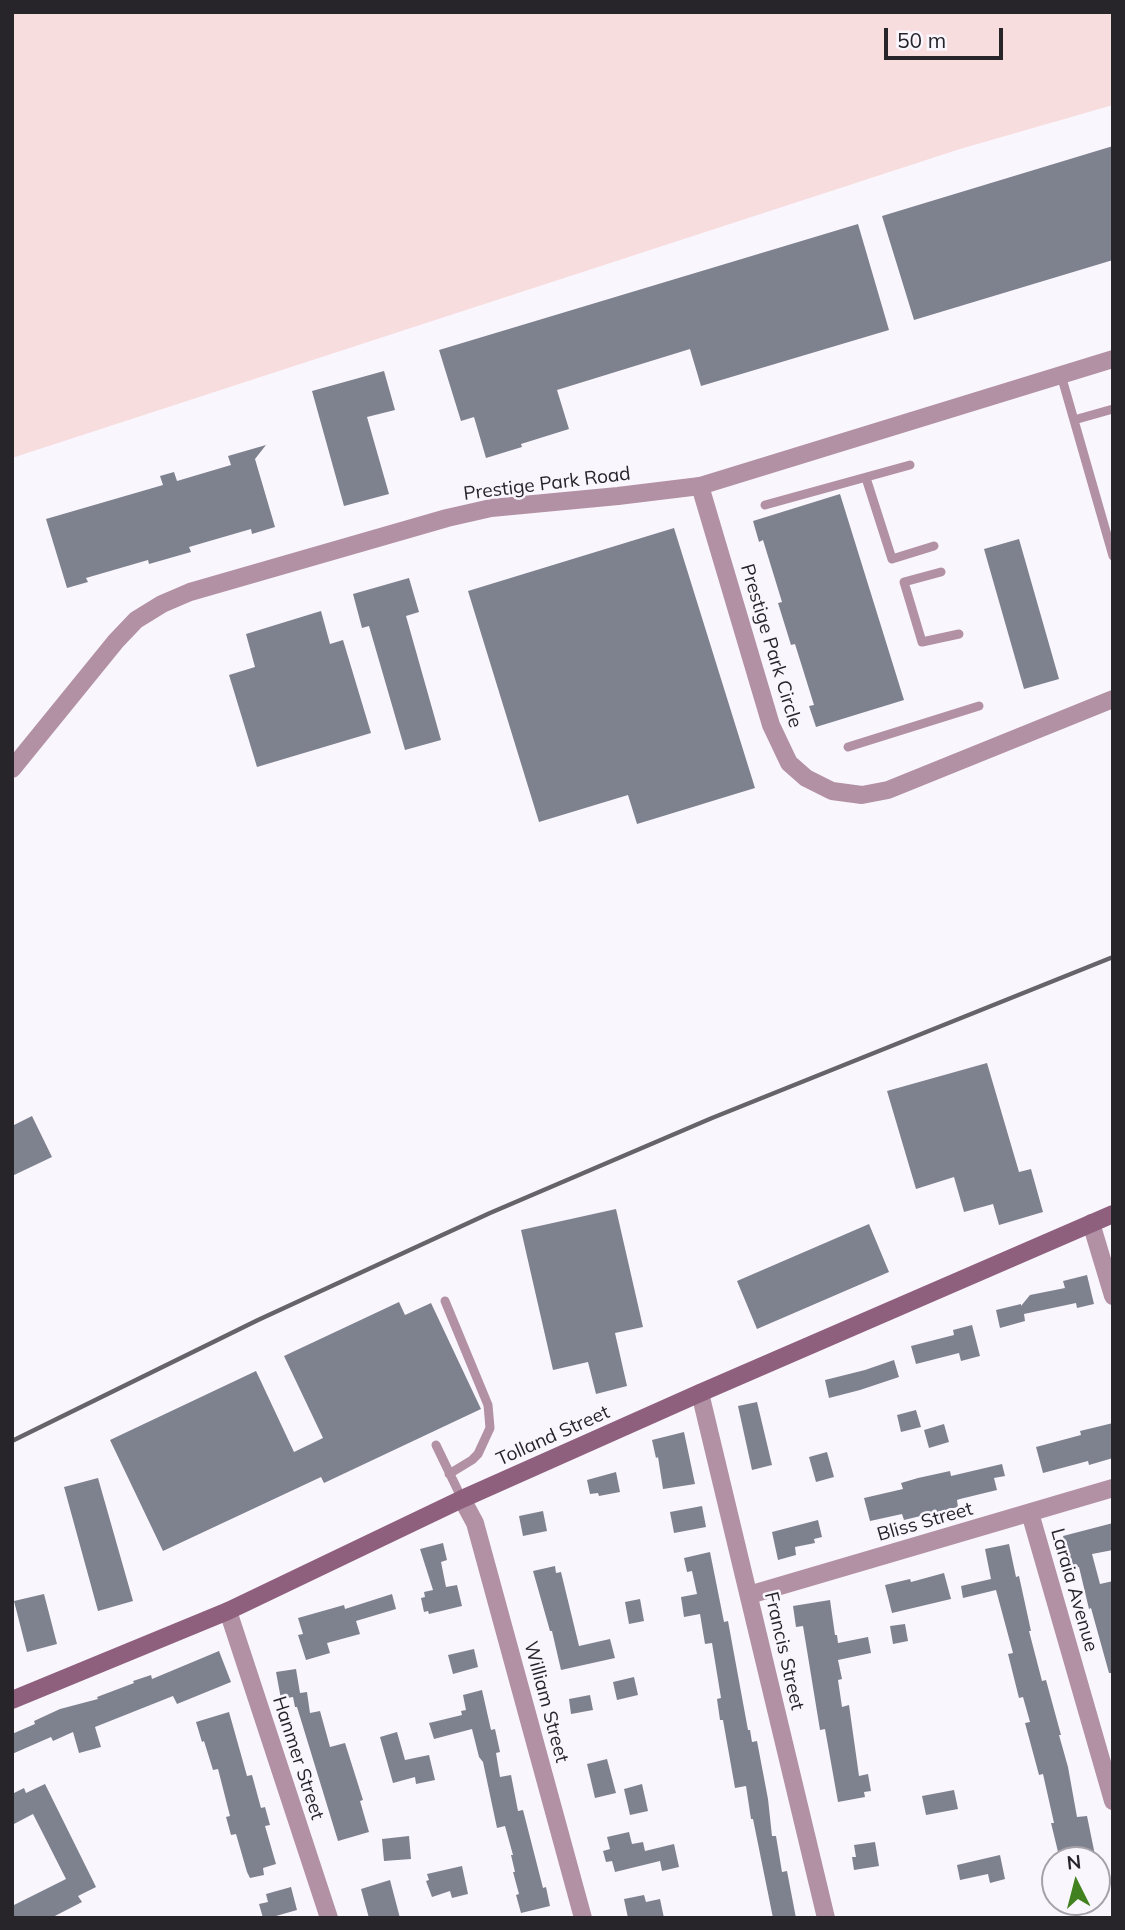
<!DOCTYPE html>
<style>
body{margin:0}
#map{position:relative;width:1125px;height:1930px;overflow:hidden;background:#faf6fe;font-family:Mulish,sans-serif}
canvas{display:block}
.frame{position:absolute;inset:0;border:14px solid #27252a;pointer-events:none}
.north{position:absolute;left:1041px;top:1846px;width:70px;height:70px;box-sizing:border-box;background:#faf6fe;border:2px solid #a6a2a9;border-radius:50%;rotate:354deg;font-size:19px;font-weight:700;line-height:28px;text-align:center;color:#27252a}
.north::after{content:'';display:block;margin:auto;width:24px;height:32px;background:#428120;clip-path:polygon(50% 0,100% 100%,50% 72%,0 100%)}
.scale{position:absolute;left:884px;top:28px;width:119px;height:32px;box-sizing:border-box;border:4px solid #27252a;border-top:0;padding-left:9px;font-size:21px;line-height:24px;white-space:nowrap;color:#27252a;-webkit-text-stroke:5px #faf6fe;paint-order:stroke}
</style>
<div id="map">
<canvas width="1125" height="1930"></canvas>
<div class="frame"></div>
<div class="north">N</div>
<div class="scale">50 m</div>
</div>
<script>
const c = document.querySelector('canvas').getContext('2d');
c.lineJoin = 'round';
function fillPath(path, color) { c.fillStyle = color; c.fill(path, 'evenodd'); }
const toPath = rows => new Path2D(rows.map(r => 'M' + r).join(''));
function strokePath(path, color, width, dash) { c.strokeStyle = color; c.lineWidth = width; c.lineCap = dash ? 'butt' : 'round'; c.setLineDash(dash || []); c.stroke(path); }
function drawText(font, color, halo, rows, align = 'center') {
  c.font = font + ' Mulish,sans-serif'; c.lineWidth = 5; c.setLineDash([]); c.textBaseline = 'middle'; c.strokeStyle = halo; c.fillStyle = color; for (const [text, x, y, turn = 0] of rows) {
    c.save(); c.translate(x, y); c.rotate((+turn || 0) * Math.PI / 180); c.textAlign = isNaN(turn) ? turn : align; if (halo) c.strokeText(text, 0, 0); c.fillText(text, 0, 0); c.restore();
  }
}
fillPath(toPath([
 [12,12,1113,12,1113,105,960,149,12,458]
]), '#f8ddde');
fillPath(toPath([
 [1113,146,1113,260,914,320,882,216],
 [858,224,889,330,701,386,690,349,557,390,569,429,521,444,522,447,486,458,474,417,461,421,439,350],
 [384,371,395,410,367,417,389,494,344,506,312,391],
 [266,445,255,459,275,527,252,534,251,529,189,547,191,552,149,564,148,560,86,578,88,582,67,588,46,519,163,485,160,476,174,472,177,481,231,465,228,456],
 [840,494,904,700,816,727,809,706,814,705,795,644,791,645,778,603,782,602,763,540,759,542,753,521],
 [674,528,755,788,637,824,628,795,539,822,468,591],
 [1019,539,1059,679,1024,689,984,549],
 [409,578,419,612,406,616,441,740,405,750,369,626,362,628,353,594],
 [321,611,330,644,343,640,371,733,257,767,229,675,255,667,246,634],
 [987,1063,1019,1172,1031,1169,1043,1212,999,1225,993,1204,964,1212,954,1177,916,1189,887,1091],
 [32,1116,52,1157,12,1176,12,1126],
 [616,1209,643,1327,615,1333,627,1386,596,1394,588,1362,553,1370,521,1230],
 [869,1224,889,1272,757,1329,737,1281],
 [1087,1275,1094,1304,1077,1308,1076,1303,1024,1314,1025,1321,1000,1328,996,1310,1021,1304,1021,1306,1030,1295,1065,1288,1063,1281],
 [399,1302,405,1315,431,1303,481,1409,324,1483,321,1477,163,1551,110,1440,256,1371,294,1452,323,1438,284,1356],
 [972,1325,980,1356,961,1361,959,1353,916,1364,911,1346,954,1335,953,1330],
 [894,1360,899,1377,860,1390,829,1398,825,1380,865,1370],
 [757,1402,772,1465,752,1470,738,1406],
 [916,1410,921,1427,901,1432,897,1415],
 [1113,1423,1113,1458,1089,1465,1088,1461,1043,1473,1036,1447,1081,1435,1080,1431],
 [944,1424,949,1442,929,1448,924,1430],
 [684,1432,695,1484,663,1489,658,1457,656,1458,652,1440],
 [827,1452,834,1477,816,1482,809,1457],
 [1002,1464,1005,1476,994,1478,997,1490,960,1499,957,1500,958,1507,904,1520,902,1514,870,1521,864,1498,903,1489,901,1483,918,1478,950,1471,951,1476],
 [616,1472,620,1492,599,1496,598,1493,590,1494,587,1480],
 [98,1478,133,1601,98,1611,64,1487],
 [702,1506,706,1527,674,1533,670,1512],
 [543,1511,547,1531,523,1536,519,1516],
 [818,1520,822,1537,814,1539,815,1543,795,1547,796,1555,778,1560,772,1532],
 [1113,1523,1113,1550,1092,1554,1100,1584,1113,1581,1113,1673,1109,1673,1091,1608,1089,1609,1079,1567,1074,1569,1073,1564,1071,1565,1063,1536],
 [443,1543,447,1560,441,1562,446,1587,457,1585,462,1606,429,1614,428,1611,424,1612,421,1598,425,1597,424,1592,433,1590,420,1549],
 [1009,1544,1016,1577,1019,1576,1031,1631,1029,1631,1042,1681,1046,1680,1061,1735,1059,1735,1068,1767,1077,1817,1087,1816,1096,1860,1060,1860,1051,1823,1054,1823,1043,1774,1039,1775,1025,1723,1030,1722,1023,1697,1019,1698,1008,1654,1013,1653,996,1590,963,1598,961,1586,991,1579,985,1549],
 [710,1552,724,1622,728,1621,748,1730,750,1730,752,1742,757,1741,768,1799,772,1836,776,1836,782,1872,787,1871,796,1918,773,1918,753,1819,751,1819,746,1786,735,1788,723,1720,720,1720,717,1699,721,1698,712,1643,705,1644,700,1614,684,1617,681,1597,697,1594,692,1571,687,1572,684,1558],
 [555,1566,556,1573,561,1572,579,1646,610,1639,615,1658,561,1670,552,1631,550,1631,533,1571],
 [944,1573,951,1599,892,1613,885,1585,910,1579,911,1582],
 [44,1594,57,1644,27,1652,14,1601],
 [392,1594,396,1609,356,1621,360,1634,327,1643,330,1653,306,1660,298,1635,303,1634,298,1618,344,1605,345,1609],
 [640,1599,644,1621,629,1624,625,1602],
 [830,1600,835,1635,837,1635,838,1643,868,1637,871,1653,838,1660,842,1679,838,1680,842,1707,849,1705,859,1776,868,1774,871,1791,864,1792,865,1797,838,1802,825,1729,820,1730,803,1626,796,1627,793,1606],
 [905,1624,908,1641,893,1644,890,1626],
 [474,1649,478,1667,453,1674,448,1655],
 [219,1651,231,1682,177,1704,173,1696,95,1727,101,1747,79,1753,73,1732,53,1741,51,1737,12,1754,12,1734,35,1724,34,1721,60,1709,98,1699,97,1697,134,1683,133,1681,151,1675,152,1679],
 [296,1669,300,1693,307,1692,310,1713,320,1711,330,1747,345,1743,363,1800,360,1801,369,1832,338,1841,297,1707,295,1707,293,1697,281,1699,276,1672],
 [634,1677,638,1695,617,1700,613,1682],
 [482,1690,491,1730,495,1729,500,1752,496,1753,500,1777,511,1775,518,1811,523,1810,543,1888,546,1887,550,1906,521,1913,516,1895,519,1894,513,1872,515,1872,511,1855,513,1855,505,1826,497,1828,483,1762,479,1757,472,1729,434,1739,429,1723,462,1715,461,1711,466,1710,463,1695],
 [590,1695,593,1710,571,1714,569,1699],
 [229,1712,247,1776,252,1775,261,1808,265,1807,270,1825,265,1826,276,1864,263,1868,264,1875,250,1878,247,1872,236,1834,231,1835,226,1817,230,1816,218,1769,213,1770,204,1741,202,1742,196,1722],
 [397,1732,405,1760,429,1755,435,1780,416,1784,415,1777,393,1783,380,1737],
 [607,1759,616,1793,595,1798,587,1764],
 [45,1784,96,1887,78,1896,82,1902,51,1918,12,1918,12,1906,66,1879,33,1814,12,1825,12,1794,24,1788,26,1793],
 [642,1784,648,1811,630,1815,624,1789],
 [954,1790,958,1809,926,1815,922,1796],
 [629,1832,632,1844,643,1842,645,1851,674,1844,679,1867,662,1871,660,1861,615,1872,612,1861,606,1862,603,1851,610,1849,607,1837],
 [409,1836,411,1859,384,1861,382,1839],
 [875,1842,879,1866,854,1870,852,1857,856,1857,854,1845],
 [1000,1855,1005,1879,990,1883,988,1874,960,1880,957,1865],
 [462,1866,468,1894,452,1898,450,1891,432,1897,426,1881,429,1880,427,1874],
 [390,1880,400,1918,369,1918,361,1889],
 [291,1887,297,1910,269,1918,263,1918,259,1904,268,1902,266,1894],
 [644,1895,646,1902,660,1899,664,1918,628,1918,624,1899]
]), '#7e828f');
strokePath(toPath([
 [1061,375,1113,556],
 [1074,420,1113,409],
 [866,478,892,559,934,546],
 [765,505,910,465],
 [941,572,904,582,922,642,959,634],
 [848,747,979,706],
 [445,1301,488,1405,490,1428,478,1454,472,1460,449,1474],
 [436,1445,462,1499]
]), '#b291a5', 9);
strokePath(toPath([
 [700,486,771,725,789,763,806,778,832,791,862,795,888,790,1113,699],
 [1091,1223,1113,1296],
 [700,1393,826,1918],
 [462,1499,475,1523,583,1918],
 [1030,1513,1113,1801],
 [749,1595,1113,1488],
 [228,1611,329,1918]
]), '#b291a5', 18);
strokePath(toPath([
 [12,769,116,641,136,620,162,604,190,592,447,518,491,508,618,496,700,486,1113,359]
]), '#b291a5', 18);
strokePath(toPath([
 [12,1700,228,1611,462,1499,700,1393,1113,1214]
]), '#8f607e', 18);
strokePath(toPath([
 [12,1441,258,1320,490,1213,712,1118,1113,957]
]), '#666369', 4.5);
drawText('19px', '#27252a', '#faf6fe', [
 ["Prestige Park Road",547,484,-7],
 ["Prestige Park Circle",771,646,73],
 ["Tolland Street",553,1436,-24],
 ["Bliss Street",925,1522,-16],
 ["Laraia Avenue",1074,1590,74],
 ["Francis Street",784,1651,77],
 ["William Street",546,1702,75],
 ["Hanmer Street",298,1758,72]
]);
</script>
